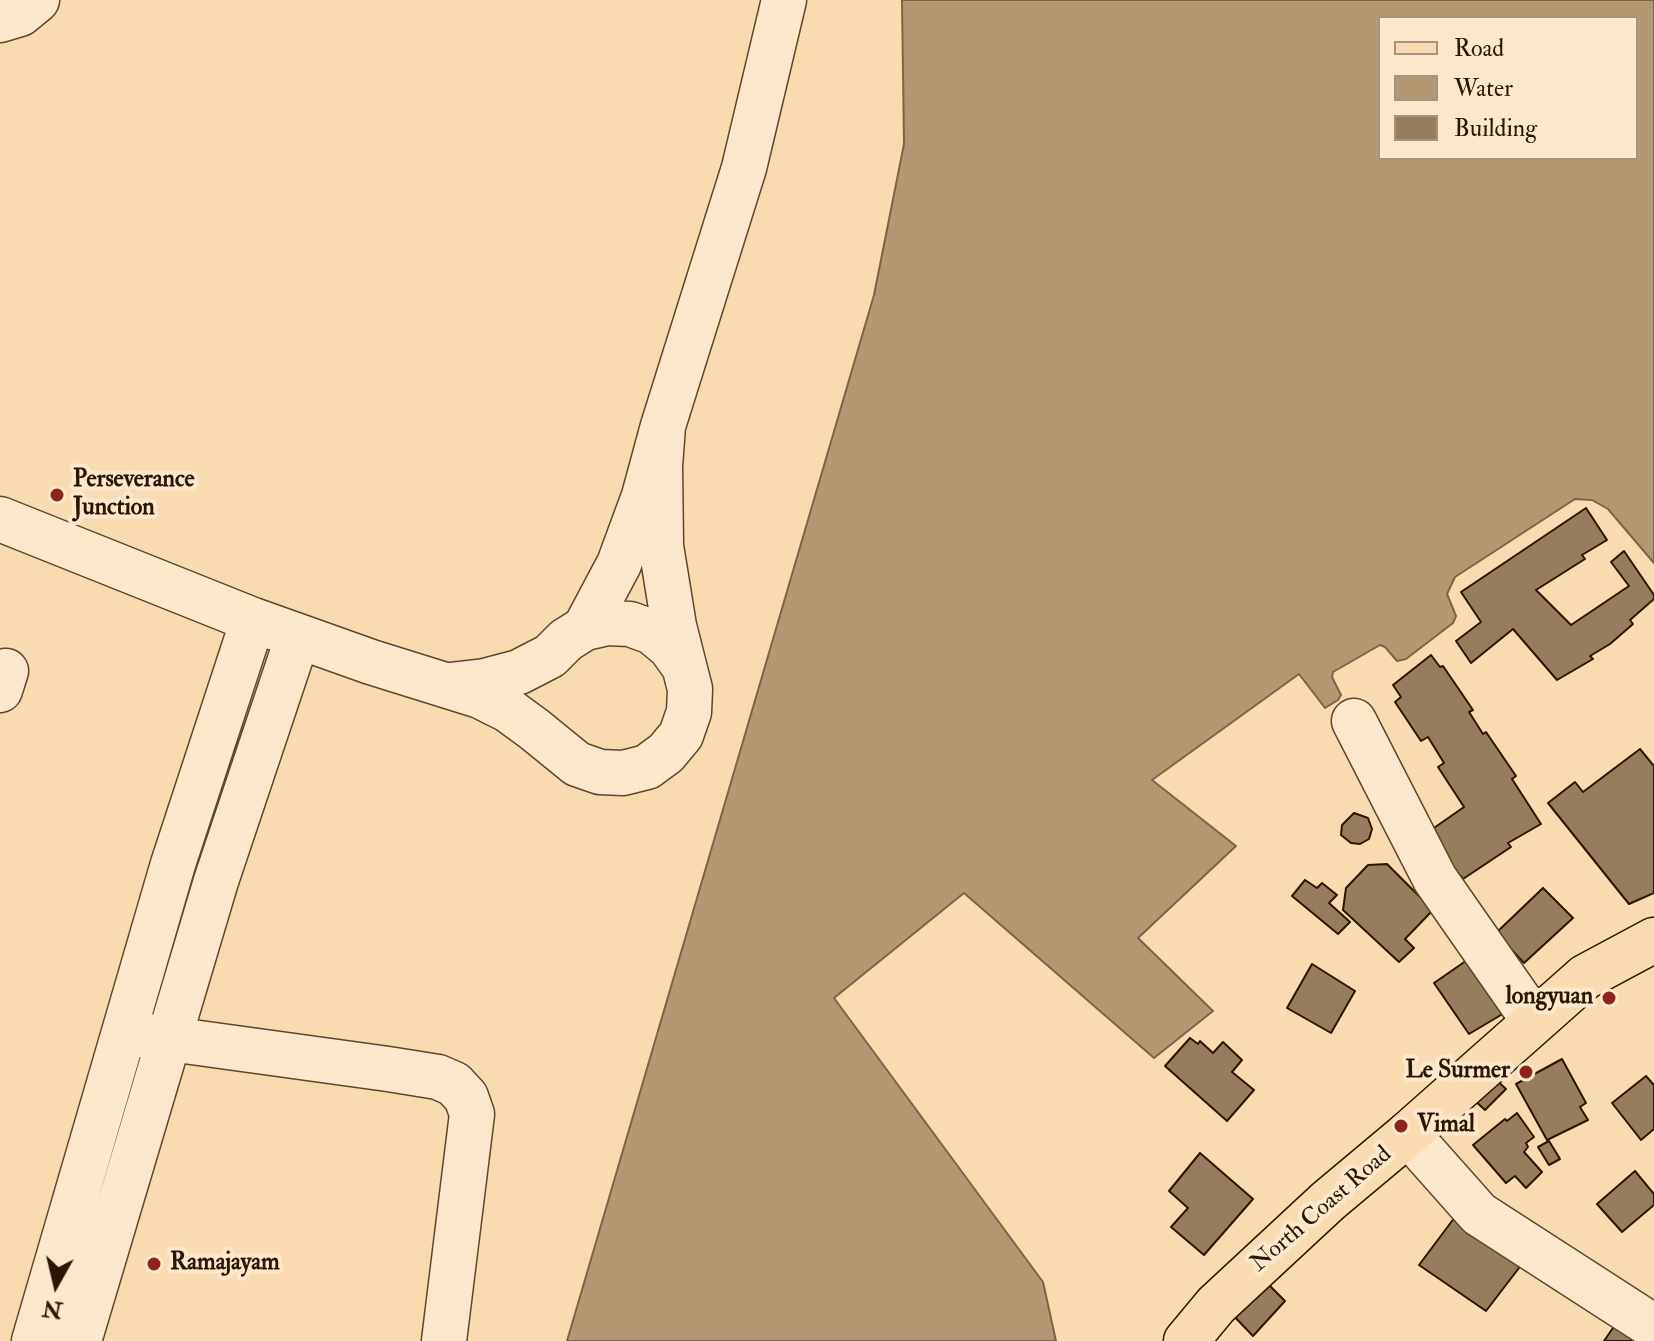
<!DOCTYPE html>
<style>
body{margin:0}
#map{position:relative;width:1654px;height:1341px;overflow:hidden;background:#f9dbb0;font-family:"IM FELL Double Pica",serif}
canvas{display:block}
.legend{position:absolute;left:1378px;top:16px;width:260px;height:144px;box-sizing:border-box;background:#fbe8cc;border:2px solid #a8947a;margin:0;padding:10px 14px;list-style:none;font-size:24px;color:#2b1700}
.legend li{display:flex;align-items:center;gap:16px;height:40px}
.legend b{width:40px;border:2px solid #a8947a}
.north{position:absolute;left:16px;top:1245px;width:80px;height:80px;-webkit-text-stroke:6px #fbe8cc;paint-order:stroke;rotate:188deg;font-size:22px;font-weight:700;line-height:32px;text-align:center;color:#2b1700}
.north::after{content:'';display:block;margin:auto;width:28px;height:36px;background:#2b1700;clip-path:polygon(50% 0,100% 100%,50% 72%,0 100%)}
</style>
<div id="map">
<canvas width="1654" height="1341"></canvas>
<ul class="legend">
<li><b style="height:10px;background:#f9dbb0"></b>Road</li>
<li><b style="height:22px;background:#b39874"></b>Water</li>
<li><b style="height:22px;background:#967d5c"></b>Building</li>
</ul>
<div class="north">N</div>
</div>
<script>
const c = document.querySelector('canvas').getContext('2d');
c.lineJoin = 'round';
function fillPath(path, color) { c.fillStyle = color; c.fill(path, 'evenodd'); }
const toPath = rows => new Path2D(rows.map(r => 'M' + r).join(''));
function strokePath(path, color, width, dash) { c.strokeStyle = color; c.lineWidth = width; c.lineCap = dash ? 'butt' : 'round'; c.setLineDash(dash || []); c.stroke(path); }
function drawText(font, color, halo, rows, align = 'center') {
  c.font = font + ' "IM FELL Double Pica",serif'; c.lineWidth = 8; c.setLineDash([]); c.textBaseline = 'middle'; c.strokeStyle = halo; c.fillStyle = color; for (const [text, x, y, turn = 0] of rows) {
    c.save(); c.translate(x, y); c.rotate((+turn || 0) * Math.PI / 180); c.textAlign = isNaN(turn) ? turn : align; if (halo) c.strokeText(text, 0, 0); c.fillText(text, 0, 0); c.restore();
  }
}
const water = toPath([
 [902,0,1654,0,1654,563,1608,509,1592,500,1575,499,1455,577,1447,594,1456,616,1453,623,1406,659,1397,661,1385,647,1380,645,1333,672,1332,677,1341,695,1338,700,1325,708,1299,674,1152,780,1236,846,1138,938,1213,1011,1154,1058,964,893,834,998,1043,1282,1056,1341,567,1341,874,295,904,144,902,0],
 [1380,18,1636,18,1636,158,1380,158,1380,18]
]);
fillPath(water, '#b39874');
strokePath(water, '#7d6446', 2);
const building = toPath([
 [1586,508,1607,540,1582,555,1585,559,1536,590,1571,625,1629,586,1611,562,1624,551,1654,595,1654,599,1630,620,1633,624,1610,644,1590,656,1593,659,1557,680,1513,629,1471,663,1456,641,1481,622,1461,592,1586,508],
 [1431,655,1440,667,1443,666,1473,710,1469,712,1483,734,1486,732,1516,776,1512,779,1541,824,1508,843,1511,847,1463,879,1461,876,1447,883,1431,830,1464,807,1438,767,1444,763,1428,737,1421,741,1395,702,1401,697,1393,685,1431,655],
 [1640,749,1654,766,1654,893,1629,904,1548,803,1575,782,1583,792,1640,749],
 [1354,813,1368,818,1372,829,1369,839,1360,844,1351,843,1341,835,1342,825,1354,813],
 [1387,864,1433,910,1405,939,1414,948,1399,962,1343,910,1346,888,1368,865,1387,864],
 [1305,880,1317,888,1322,883,1337,895,1329,903,1350,922,1338,934,1292,896,1305,880],
 [1543,888,1573,918,1524,963,1496,933,1543,888],
 [1473,956,1511,1009,1469,1034,1434,983,1473,956],
 [1312,964,1355,991,1331,1033,1287,1008,1312,964],
 [1190,1038,1198,1044,1200,1041,1213,1053,1223,1042,1242,1060,1232,1072,1254,1090,1227,1121,1165,1066,1190,1038],
 [1562,1059,1586,1103,1580,1107,1588,1120,1547,1140,1516,1084,1562,1059],
 [1646,1076,1654,1085,1654,1129,1641,1140,1612,1103,1646,1076],
 [1493,1077,1506,1089,1485,1110,1472,1098,1493,1077],
 [1517,1113,1534,1137,1526,1143,1528,1147,1524,1152,1542,1172,1526,1188,1515,1176,1506,1183,1473,1145,1505,1119,1507,1121,1517,1113],
 [1549,1141,1560,1159,1549,1165,1538,1147,1549,1141],
 [1200,1153,1253,1199,1204,1255,1171,1227,1188,1208,1169,1191,1200,1153],
 [1635,1171,1654,1194,1654,1205,1622,1232,1597,1204,1635,1171],
 [1455,1217,1522,1264,1486,1311,1419,1265,1455,1217],
 [1261,1277,1285,1301,1253,1336,1229,1311,1261,1277],
 [1617,1322,1642,1341,1604,1341,1617,1322]
]);
fillPath(building, '#967d5c');
strokePath(building, '#2b1700', 2);
const minor = toPath([
 [0,20,20,14,37,0],
 [0,519,253,620,371,662,480,696,508,710,534,729,577,764,600,772,623,773,647,767,666,753,681,735,689,712,690,689,674,626,661,546,660,466,663,426],
 [585,628,619,564,644,496,663,426,744,168,784,0],
 [450,685,485,681,519,672,550,656,566,640,585,628,607,623,630,624,652,632,670,647,683,665],
 [0,690,6,671],
 [1354,721,1435,879,1534,1021],
 [141,1035,388,1069,438,1077,454,1084,466,1097,472,1114,444,1341],
 [1408,1134,1479,1214,1654,1327],
 [34,1341,173,864,253,620],
 [79,1341,216,881,298,636]
]);
const major = toPath([
 [1186,1341,1216,1305,1328,1201,1408,1134,1585,977,1654,940]
]);
strokePath(minor, '#5e482c', 47);
strokePath(major, '#2b1700', 47);
strokePath(minor, '#fbe8cc', 44);
strokePath(major, '#f9dbb0', 44);
for (const [x, y, r, color] of [
 [57,495,8,"#8f2418"],
 [1609,998,8,"#8f2418"],
 [1526,1072,8,"#8f2418"],
 [1401,1126,8,"#8f2418"],
 [154,1264,8,"#8f2418"]
]) { const dot = new Path2D(); dot.arc(x, y, r, 0, 2 * Math.PI); c.fillStyle = color; c.fill(dot); strokePath(dot, '#fbe8cc', 3); }
drawText('bold 24px', '#2b1700', '#fbe8cc', [
 ["Perseverance",73,481],
 ["Junction",73,509],
 ["longyuan",1593,998,"right"],
 ["Le Surmer",1510,1072,"right"],
 ["Vimal",1417,1126],
 ["Ramajayam",170,1264]
], 'left');
drawText('24px', '#2b1700', '#fbe8cc', [
 ["North Coast Road",1322,1210,-41]
]);
</script>
